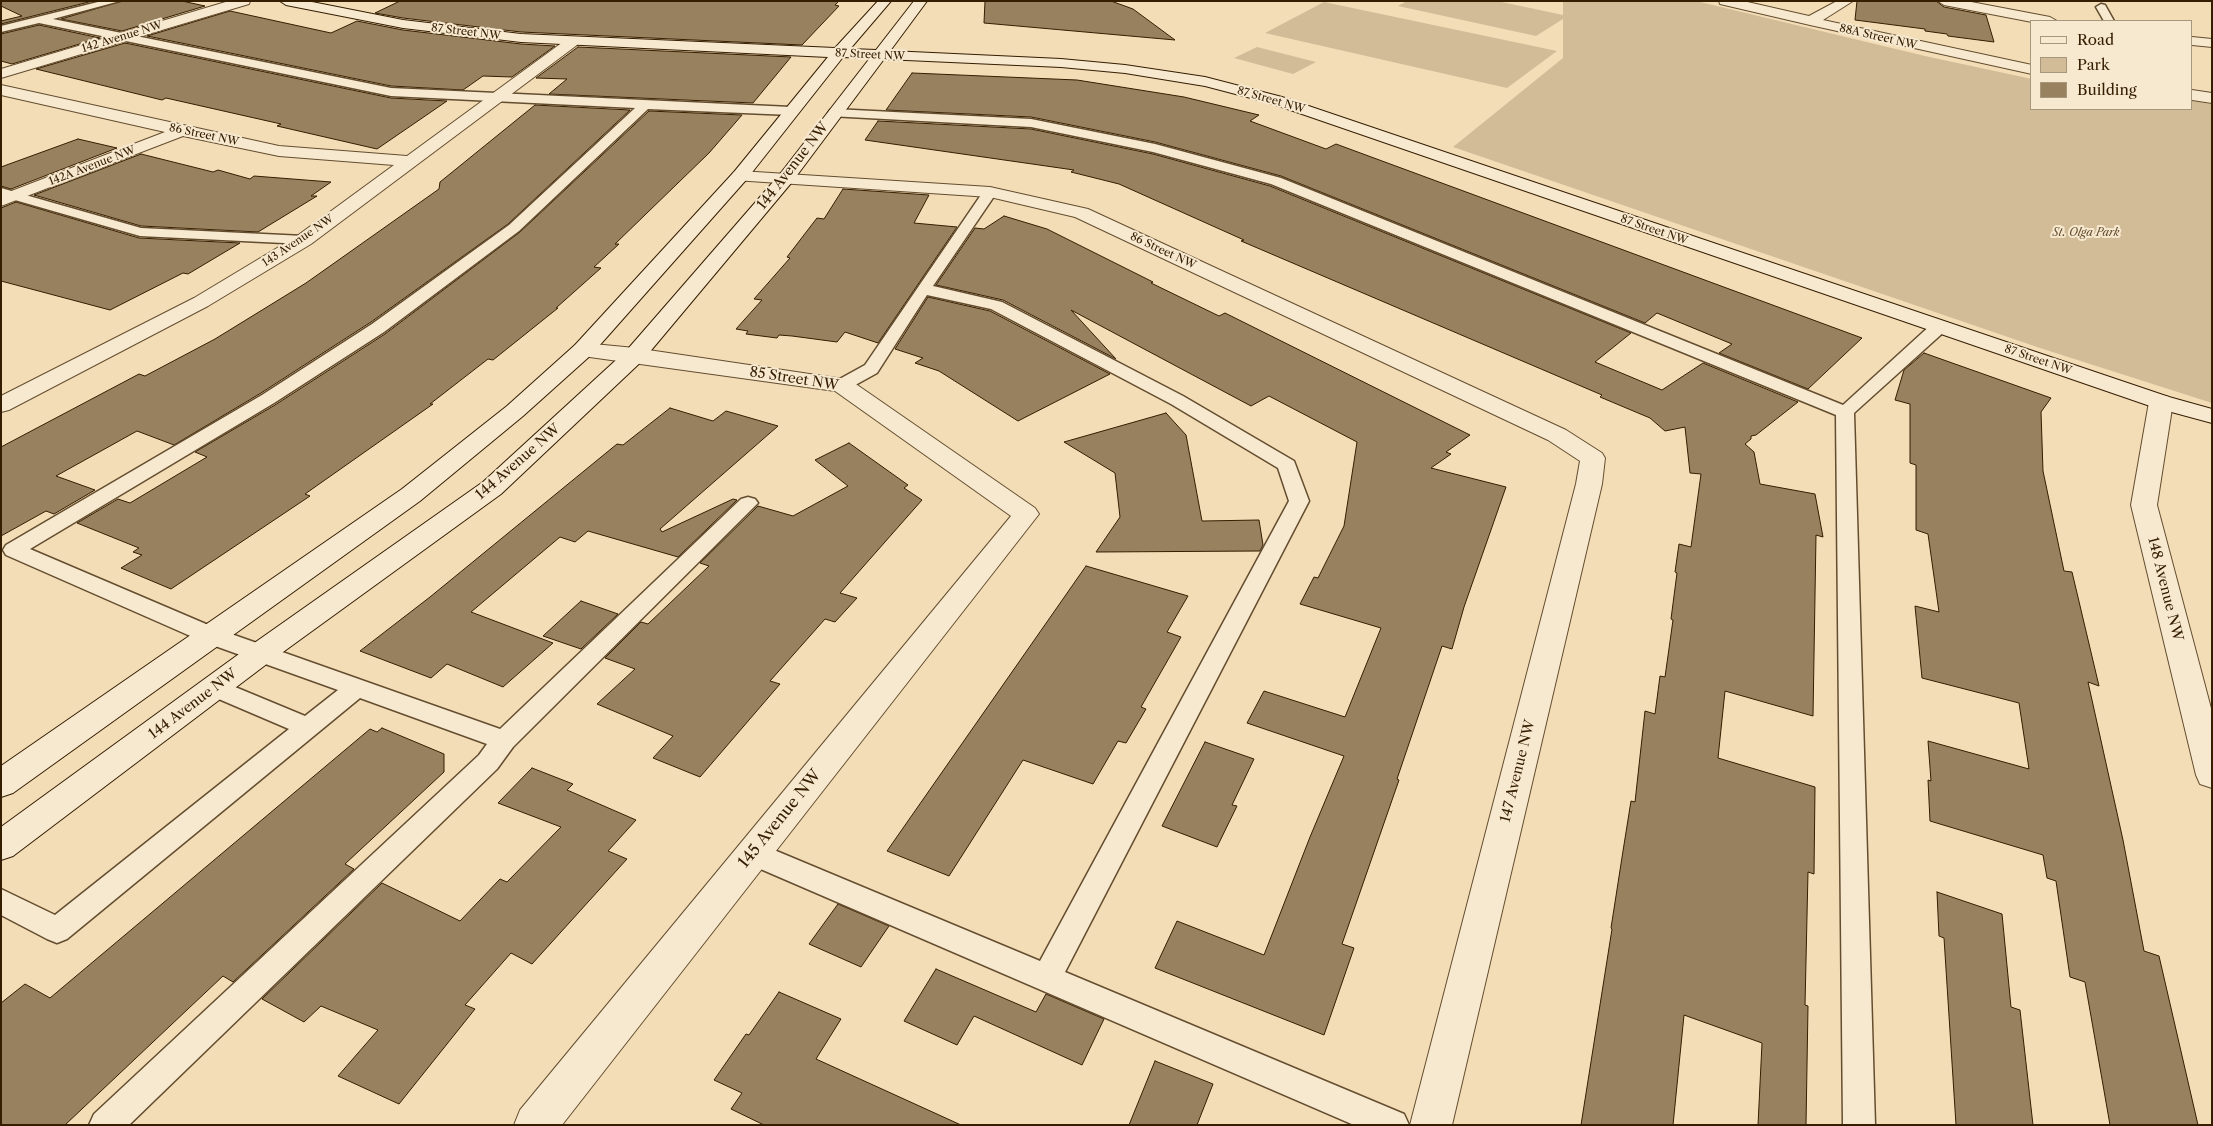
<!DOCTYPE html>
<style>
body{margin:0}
#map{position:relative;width:2213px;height:1126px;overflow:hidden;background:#f2ddb7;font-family:"Libre Caslon Text",serif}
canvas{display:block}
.frame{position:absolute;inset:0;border:2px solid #351d00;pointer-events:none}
.legend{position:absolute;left:2030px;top:20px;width:162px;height:90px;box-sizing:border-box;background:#f7e9d0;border:1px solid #a9977d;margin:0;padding:6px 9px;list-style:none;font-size:15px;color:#351d00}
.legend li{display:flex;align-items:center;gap:10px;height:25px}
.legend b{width:25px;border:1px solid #a9977d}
</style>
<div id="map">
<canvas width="2213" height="1126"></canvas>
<div class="frame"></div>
<ul class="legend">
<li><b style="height:6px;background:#f7e9d0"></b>Road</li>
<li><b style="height:14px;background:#d2bc98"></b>Park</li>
<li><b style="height:14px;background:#97815f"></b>Building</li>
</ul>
</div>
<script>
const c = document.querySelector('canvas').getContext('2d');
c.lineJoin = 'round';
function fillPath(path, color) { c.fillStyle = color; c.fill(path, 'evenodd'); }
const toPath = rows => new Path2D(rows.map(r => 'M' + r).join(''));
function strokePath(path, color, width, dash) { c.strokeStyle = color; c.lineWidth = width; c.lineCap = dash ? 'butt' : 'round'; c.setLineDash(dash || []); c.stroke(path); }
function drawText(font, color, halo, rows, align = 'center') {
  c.font = font + ' "Libre Caslon Text",serif'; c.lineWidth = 4; c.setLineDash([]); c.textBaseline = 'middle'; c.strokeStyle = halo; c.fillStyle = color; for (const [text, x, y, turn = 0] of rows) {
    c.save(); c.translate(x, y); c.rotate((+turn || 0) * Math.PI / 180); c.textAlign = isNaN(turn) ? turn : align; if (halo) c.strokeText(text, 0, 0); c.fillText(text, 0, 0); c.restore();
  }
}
fillPath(toPath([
 [1407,1,1497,1,1563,15,1563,1,1696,1,1925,56,2032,79,2032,109,2192,109,2192,101,2212,104,2212,403,2040,348,1453,147,1563,58,1563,19,1536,36,1398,6],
 [1324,2,1557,51,1507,88,1265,33],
 [1257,47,1316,62,1293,74,1234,58]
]), '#d2bc98');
const building = toPath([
 [1,1,93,1,1,24,1,21,22,16,1,6,1,1],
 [122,1,182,1,205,6,122,31,61,19,122,1],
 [400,1,839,1,835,5,839,6,802,45,521,32,403,18,375,13,400,1],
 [985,1,1111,1,1133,9,1175,40,984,23,985,1],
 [1857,1,1936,1,1944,7,1986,15,1994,42,1948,36,1947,34,1925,31,1925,29,1855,20,1857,1],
 [230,11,331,33,357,21,403,30,521,44,555,46,512,77,483,76,463,90,391,86,147,36,230,11],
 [39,25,100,38,12,64,1,61,1,34,39,25],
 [125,43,391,98,447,101,377,149,277,126,281,124,166,98,162,100,36,69,125,43],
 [578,47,791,57,753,103,549,94,567,79,536,78,578,47],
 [912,73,1077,80,1184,97,1259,115,1250,121,1326,149,1336,144,1862,338,1808,389,1719,353,1732,344,1657,313,1645,323,1281,176,1155,142,1031,117,886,110,912,73],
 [535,105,630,110,508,224,371,322,261,393,174,445,137,431,56,476,95,490,54,514,46,511,1,536,1,447,139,374,145,376,215,339,306,283,439,189,440,182,535,105],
 [649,111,742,115,709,153,615,244,619,244,594,267,601,268,556,308,558,308,493,360,488,359,430,404,433,404,305,494,310,496,171,589,121,568,142,555,133,552,139,548,77,523,118,499,130,503,207,457,195,452,275,405,385,334,520,232,649,111],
 [878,121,1031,129,1153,154,1270,186,1631,333,1595,362,1662,390,1703,363,1798,402,1756,435,1751,436,1751,439,1745,444,1754,452,1760,484,1815,494,1823,537,1816,535,1813,716,1725,691,1718,758,1815,787,1814,874,1808,872,1805,1005,1808,1006,1806,1125,1758,1125,1762,1043,1684,1015,1673,1125,1581,1125,1612,929,1611,928,1623,851,1631,801,1635,802,1645,711,1655,714,1660,676,1665,677,1673,620,1671,619,1677,573,1675,572,1679,544,1691,547,1701,474,1690,473,1685,427,1665,431,1650,418,1600,397,1602,395,1241,241,1244,240,1119,184,1071,172,1074,170,865,140,878,121],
 [78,139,117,148,11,189,1,186,1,167,78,139],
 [141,154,213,172,218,170,250,179,254,176,331,182,311,196,317,196,258,232,141,226,34,195,141,154],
 [843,189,929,195,914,223,957,227,878,343,845,332,837,342,792,336,779,335,777,338,746,334,748,331,736,329,762,300,754,299,790,258,787,257,817,218,824,219,843,189],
 [16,202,139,238,240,243,188,274,183,273,110,310,1,281,1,208,16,202],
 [1004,216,1047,229,1153,282,1151,283,1219,316,1225,313,1470,435,1446,452,1451,454,1431,468,1506,487,1464,607,1452,649,1442,646,1397,779,1399,780,1342,944,1354,948,1324,1035,1155,968,1177,921,1264,955,1310,837,1344,756,1247,723,1264,691,1345,717,1381,628,1300,604,1314,577,1318,578,1344,526,1357,442,1269,396,1251,406,1071,310,1116,359,1003,300,936,285,975,228,984,229,1004,216],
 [928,297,990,311,1110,374,1018,421,939,371,915,363,923,358,895,349,928,297],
 [1924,353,2051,398,2041,412,2043,471,2064,571,2072,572,2099,686,2088,682,2123,840,2144,951,2159,956,2198,1125,2110,1125,2085,982,2070,977,2056,881,2047,878,2043,855,1930,821,1928,780,1931,781,1928,741,2029,769,2019,703,1922,678,1915,606,1939,612,1928,534,1916,530,1916,465,1910,463,1910,404,1895,400,1904,370,1924,353],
 [670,408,713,421,726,411,778,426,660,529,662,532,733,499,737,500,678,557,588,531,575,542,560,537,471,612,553,643,503,687,447,664,431,678,360,651,430,597,617,444,623,445,670,408],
 [1166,413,1186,435,1202,521,1259,520,1263,545,1260,551,1096,552,1120,517,1115,473,1064,442,1166,413],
 [849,443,908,485,904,488,922,500,840,593,857,598,835,622,825,619,770,681,780,684,700,777,653,758,673,736,597,704,635,669,605,658,641,622,648,624,709,566,700,563,758,506,793,516,848,486,815,460,849,443],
 [1086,566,1188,596,1167,632,1181,637,1141,707,1146,709,1126,743,1118,741,1093,784,1023,760,949,876,887,851,1086,566],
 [581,601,618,614,581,649,543,636,581,601],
 [382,728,444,754,444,772,345,864,354,869,233,982,223,976,65,1125,1,1125,1,1003,25,984,50,998,370,729,377,732,382,728],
 [1205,742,1254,759,1232,805,1237,806,1217,847,1162,826,1205,742],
 [532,768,573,784,567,790,636,820,608,851,627,859,532,964,511,953,465,1005,475,1009,399,1104,338,1076,378,1030,321,1006,304,1022,262,999,382,883,460,921,500,879,507,882,561,827,498,803,532,768],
 [1937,892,2002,914,2011,1007,2020,1010,2033,1125,1956,1125,1944,938,1939,936,1937,892],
 [838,904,889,926,861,967,809,944,838,904],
 [936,969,1036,1012,1046,994,1104,1019,1082,1065,974,1016,957,1045,904,1021,936,969],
 [779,992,841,1019,816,1059,961,1125,764,1125,731,1109,742,1093,714,1080,746,1034,749,1035,779,992],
 [1155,1061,1213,1084,1197,1125,1129,1125,1155,1061]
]);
fillPath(building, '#97815f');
strokePath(building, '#351d00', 1);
const lane = toPath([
 [102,1,120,1,53,19,391,88,791,107,797,111,791,115,648,109,519,231,384,332,274,403,30,549,220,630,500,729,741,499,748,497,755,499,758,503,513,747,497,769,129,1125,89,1125,94,1114,479,755,487,744,360,698,67,939,57,943,47,939,1,915,1,889,55,915,289,729,207,694,203,688,207,682,215,679,223,682,305,716,338,690,204,642,6,555,3,550,6,545,262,395,372,324,509,225,635,108,391,96,39,23,1,32,1,26,102,1],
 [2101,4,2105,5,2114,21,2104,21,2096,7,2101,4],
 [834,109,1031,119,1155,144,1281,178,1843,405,1933,323,1945,323,1947,327,1945,331,1854,413,1875,1125,1843,1125,1836,415,1271,184,1153,152,1031,127,830,116,828,113,830,110,834,109],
 [1,188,141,228,304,236,309,237,311,240,309,243,304,244,140,236,1,196,1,188],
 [990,188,997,192,933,286,1002,302,1183,396,1294,461,1309,501,1065,972,1404,1114,1409,1125,1354,1125,742,861,739,853,742,845,752,842,762,845,1040,961,1289,501,1278,468,1171,404,991,309,927,295,877,373,848,389,842,390,836,389,833,385,836,381,865,365,985,189,990,188]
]);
const street = toPath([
 [229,1,250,1,249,4,1,78,1,69,229,1],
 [1719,1,1743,1,1809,16,1837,1,1853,1,1823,20,2032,65,2032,74,1810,25,1720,4,1719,1],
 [1938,1,1966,1,2050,17,2057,21,2032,22,1944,5,1938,1],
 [2192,37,2212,39,2212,47,2192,45,2192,37],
 [572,38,579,42,577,45,311,244,208,306,9,410,1,412,1,396,194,298,297,236,394,165,279,156,183,136,1,206,1,195,165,132,1,95,1,85,279,146,407,156,567,39,572,38],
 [2192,90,2212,93,2212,103,2192,100,2192,90],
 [740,171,990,187,1088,209,1566,430,1602,453,1605,458,1602,484,1452,1125,1410,1125,1576,484,1580,461,1548,440,1075,217,990,197,734,180,731,176,734,172,740,171],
 [583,343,635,348,850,380,1035,508,1039,514,562,1125,514,1125,520,1110,1011,516,835,391,575,355,572,350,575,345,583,343],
 [2161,395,2169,397,2173,402,2157,505,2212,712,2212,788,2200,784,2196,775,2131,505,2149,402,2153,397,2161,395]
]);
const secondary = toPath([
 [280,1,307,1,403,20,521,34,835,48,878,1,891,1,850,49,876,50,914,1,927,1,890,51,1061,59,1125,65,1205,77,1282,97,1947,322,2169,397,2212,409,2212,423,2153,407,1270,103,1205,86,1125,73,1061,67,884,59,792,182,643,360,501,494,272,660,13,856,1,860,1,827,250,646,483,482,627,350,780,174,870,58,843,57,746,180,591,355,523,416,420,501,13,793,1,797,1,766,402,489,507,406,575,345,734,172,828,57,521,42,403,28,286,5,280,1]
]);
strokePath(lane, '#644d2e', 3);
strokePath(street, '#644d2e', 2);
strokePath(secondary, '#351d00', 2);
fillPath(lane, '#f7e9d0');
fillPath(street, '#f7e9d0');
fillPath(secondary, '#f7e9d0');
drawText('11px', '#351d00', '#f7e9d0', [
 ["87 Street NW",466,32,7],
 ["142 Avenue NW",122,37,-17],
 ["88A Street NW",1878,37,13],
 ["87 Street NW",870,55,3],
 ["87 Street NW",1271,100,16],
 ["86 Street NW",204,135,12],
 ["142A Avenue NW",92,166,-21],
 ["87 Street NW",1654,230,19],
 ["143 Avenue NW",298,241,-34],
 ["86 Street NW",1163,251,25],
 ["87 Street NW",2038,360,19]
]);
drawText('italic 11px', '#644d2e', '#f7e9d0', [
 ["St. Olga Park",2086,233]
]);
drawText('14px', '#351d00', '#f7e9d0', [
 ["144 Avenue NW",793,166,-52],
 ["85 Street NW",794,379,9],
 ["144 Avenue NW",518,462,-41],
 ["148 Avenue NW",2165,589,76],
 ["144 Avenue NW",193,704,-37],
 ["147 Avenue NW",1518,771,-76]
]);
drawText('16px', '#351d00', '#f7e9d0', [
 ["145 Avenue NW",780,819,-51]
]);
</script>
